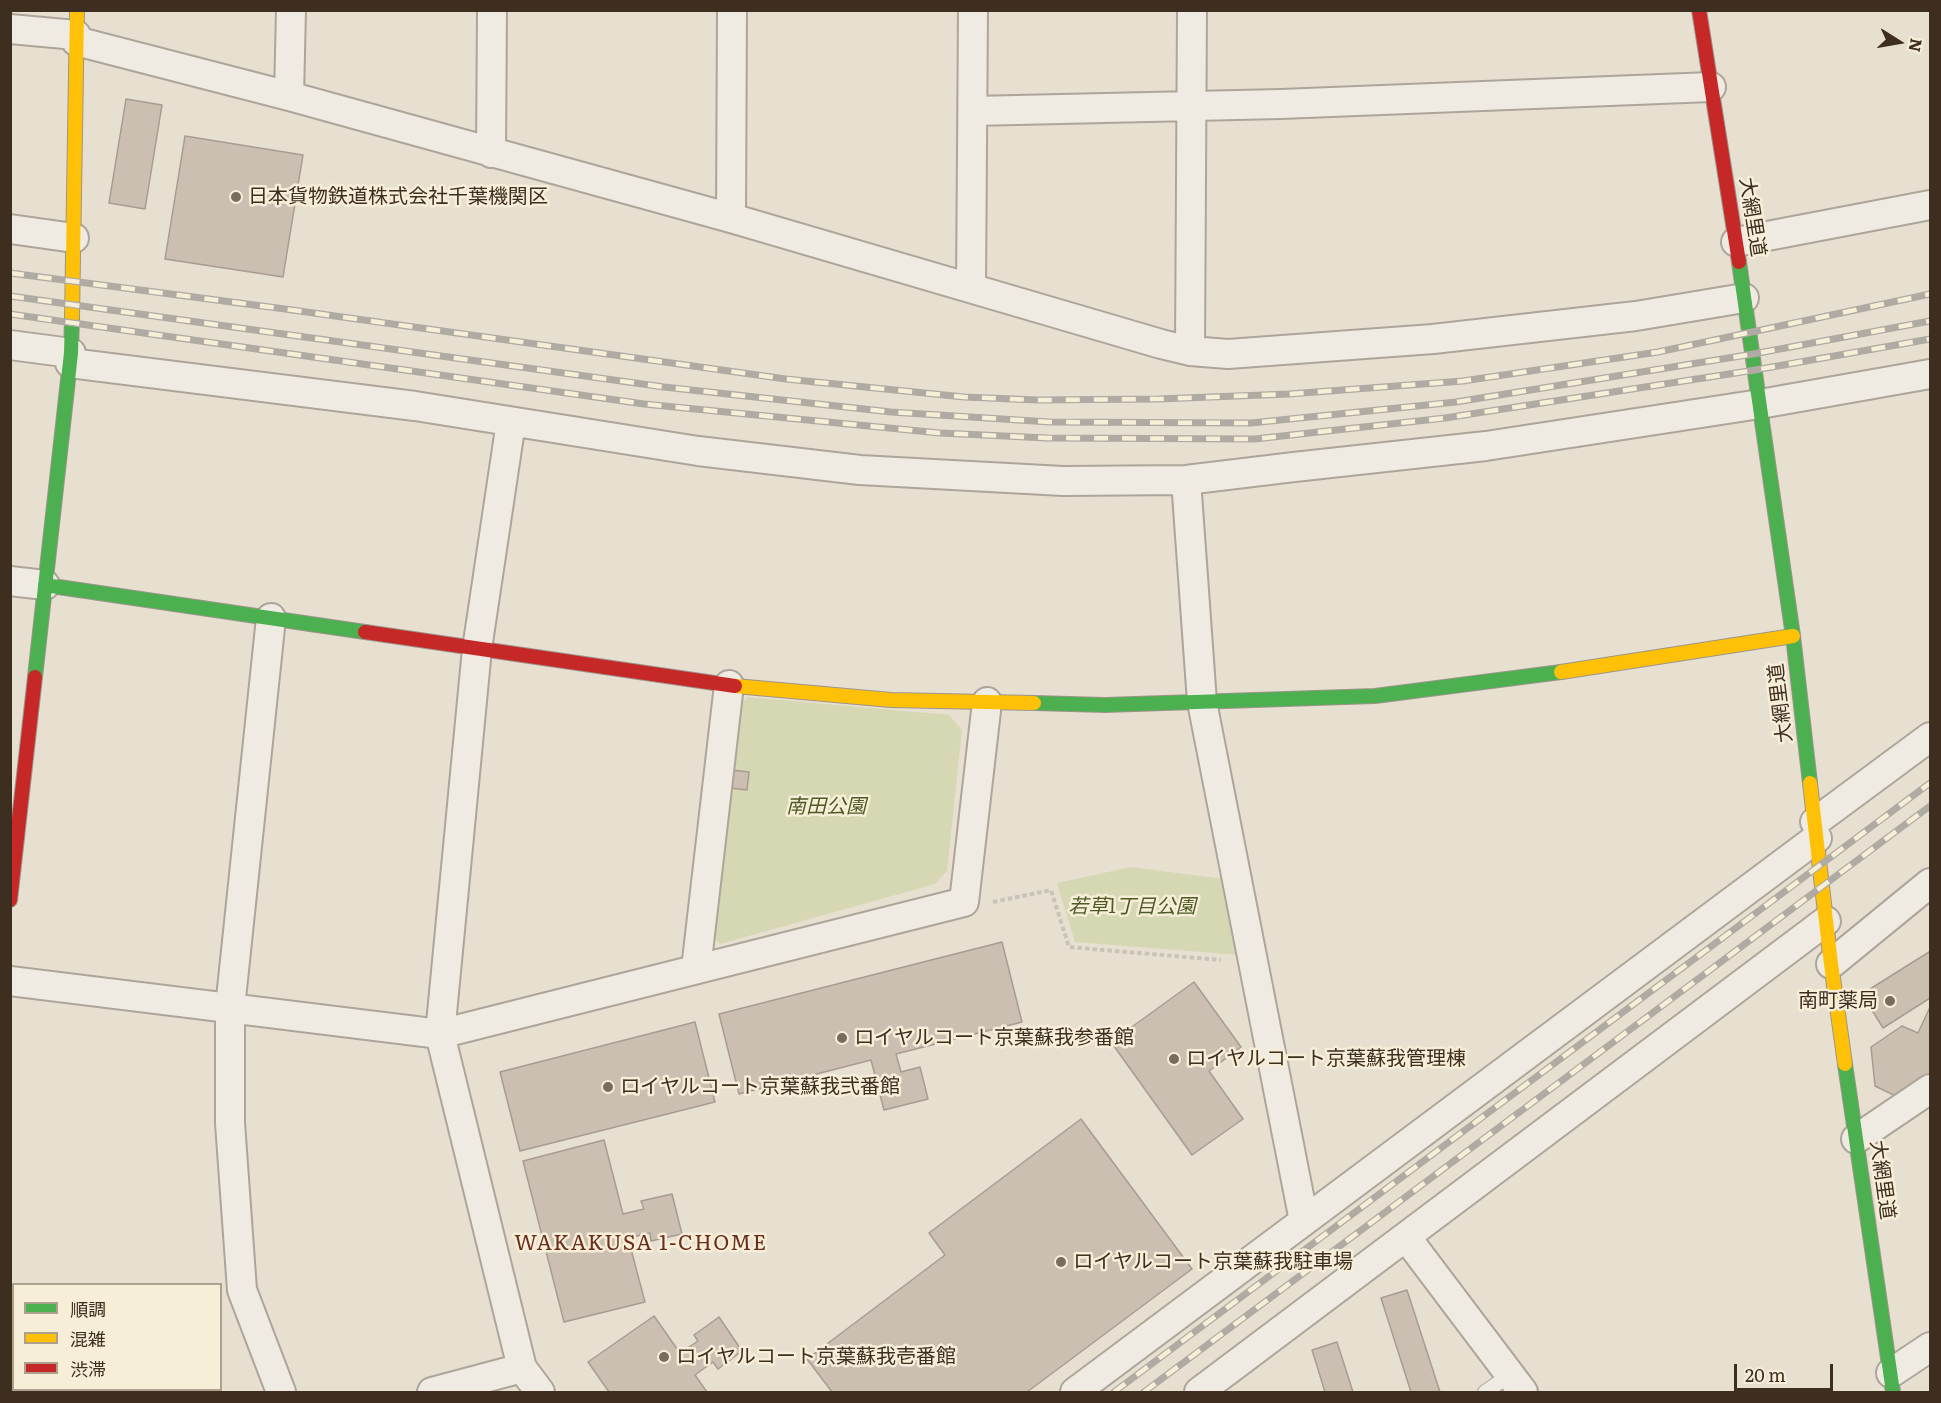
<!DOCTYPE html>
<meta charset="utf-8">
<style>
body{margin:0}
#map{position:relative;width:1941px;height:1403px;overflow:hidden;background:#e7e0d1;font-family:Literata,"Noto Sans JP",serif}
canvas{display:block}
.frame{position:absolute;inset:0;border:12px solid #3d2e20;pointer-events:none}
.legend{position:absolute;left:12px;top:1283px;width:210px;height:108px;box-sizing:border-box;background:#f7eed8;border:2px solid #ada18e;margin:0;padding:8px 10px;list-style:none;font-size:18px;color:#3d2e20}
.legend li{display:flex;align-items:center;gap:12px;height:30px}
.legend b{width:30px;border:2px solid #ada18e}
.north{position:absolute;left:1869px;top:12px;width:60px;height:60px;-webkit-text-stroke:4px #f7eed8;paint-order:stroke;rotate:101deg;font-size:16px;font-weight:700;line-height:24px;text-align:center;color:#3d2e20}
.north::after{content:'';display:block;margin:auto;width:21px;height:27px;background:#3d2e20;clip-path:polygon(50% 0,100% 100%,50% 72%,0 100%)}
.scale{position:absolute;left:1734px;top:1364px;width:99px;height:27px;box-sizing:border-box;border:3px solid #3d2e20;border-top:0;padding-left:8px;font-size:18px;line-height:21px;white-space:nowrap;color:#3d2e20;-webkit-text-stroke:4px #f7eed8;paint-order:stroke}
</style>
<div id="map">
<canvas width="1941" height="1403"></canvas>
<div class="frame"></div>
<ul class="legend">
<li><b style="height:8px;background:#4caf50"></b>順調</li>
<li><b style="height:8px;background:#ffc107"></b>混雑</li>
<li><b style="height:8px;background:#c62828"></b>渋滞</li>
</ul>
<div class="north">N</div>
<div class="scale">20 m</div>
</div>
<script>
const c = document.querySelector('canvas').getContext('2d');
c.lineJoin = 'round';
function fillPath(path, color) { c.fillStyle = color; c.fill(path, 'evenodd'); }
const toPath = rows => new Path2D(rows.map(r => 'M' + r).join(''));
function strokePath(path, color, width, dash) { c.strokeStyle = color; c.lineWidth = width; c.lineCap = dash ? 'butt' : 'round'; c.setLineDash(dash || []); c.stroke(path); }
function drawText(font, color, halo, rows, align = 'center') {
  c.font = font + ' Literata,"Noto Sans JP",serif'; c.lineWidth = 5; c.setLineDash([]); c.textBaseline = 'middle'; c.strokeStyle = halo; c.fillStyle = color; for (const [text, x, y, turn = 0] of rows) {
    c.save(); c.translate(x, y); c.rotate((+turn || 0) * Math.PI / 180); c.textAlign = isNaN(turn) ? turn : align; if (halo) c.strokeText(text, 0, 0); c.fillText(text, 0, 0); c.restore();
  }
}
fillPath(toPath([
 [747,697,949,715,962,730,947,871,935,884,720,944,705,929,733,717],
 [1131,867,1224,879,1240,955,1075,942,1057,883]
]), '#d6d7b3');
const building = toPath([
 [126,99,162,105,145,209,109,203,126,99],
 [185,136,303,155,283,277,165,259,185,136],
 [732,770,749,772,747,790,730,788,732,770],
 [1002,942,1022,1022,896,1054,901,1072,920,1067,928,1099,884,1110,871,1060,739,1094,719,1014,1002,942],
 [1929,952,1930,955,1930,998,1883,1028,1862,994,1929,952],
 [1194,982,1241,1047,1209,1071,1243,1119,1192,1155,1111,1042,1194,982],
 [1930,1007,1930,1085,1906,1101,1875,1086,1871,1047,1902,1026,1918,1033,1930,1007],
 [695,1022,715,1102,520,1151,500,1072,695,1022],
 [1081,1119,1192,1269,1027,1392,832,1392,807,1359,945,1255,929,1233,1081,1119],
 [604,1140,623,1214,644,1209,641,1201,672,1194,682,1234,651,1241,650,1233,628,1238,645,1302,564,1322,523,1161,604,1140],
 [1407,1290,1440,1392,1411,1392,1381,1298,1407,1290],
 [654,1316,680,1353,698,1341,694,1335,719,1317,742,1351,718,1369,713,1362,695,1375,707,1392,609,1392,588,1362,654,1316],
 [1337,1342,1353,1392,1325,1392,1312,1350,1337,1342]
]);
fillPath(building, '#cbbfb2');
strokePath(building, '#a89c90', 1.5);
const lane = toPath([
 [1485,1392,1510,1375]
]);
const street = toPath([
 [10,29,76,35],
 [76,41,289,96,731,218,1161,344,1190,351,1228,354,1433,339,1636,316,1744,298],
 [289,96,291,10],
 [973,111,1281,104,1711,87],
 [491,153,492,10],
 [731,218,732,10],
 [10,229,74,238],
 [1736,242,1930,205],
 [971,288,973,10],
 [10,345,71,353],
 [1190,351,1192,10],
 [70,363,415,406,698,451,860,470,1063,481,1186,480,1294,467,1486,446,1760,404,1930,374],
 [511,422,477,649,440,1034,522,1368,540,1392],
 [1186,480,1202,702,1304,1221],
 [10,581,45,585],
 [271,618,230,1008,230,1123,242,1290,281,1392],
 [1815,822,1930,737],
 [1831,964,1930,883],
 [696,969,729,685],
 [10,981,440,1034,964,902,987,702],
 [1856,1139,1930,1089],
 [1406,1237,1523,1392],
 [1891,1373,1930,1347],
 [432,1392,522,1368],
 [1075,1392,1817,838],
 [1199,1392,1826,921]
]);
const fast = toPath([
 [1739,262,1793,636,1810,783],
 [45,585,365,632],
 [35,677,71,353,72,318],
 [1034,703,1105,705,1375,696,1561,672],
 [1845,1064,1893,1392]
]);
const slow = toPath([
 [72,318,77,10],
 [1561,672,1793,636],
 [735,686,891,700,1034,703],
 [1810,783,1831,964,1845,1064]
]);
const jam = toPath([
 [1699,10,1739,262],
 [365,632,735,686],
 [10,900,35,677]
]);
strokePath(lane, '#ada599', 16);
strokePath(street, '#ada599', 32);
strokePath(fast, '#9c958a', 16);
strokePath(slow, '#9c958a', 16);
strokePath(jam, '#9c958a', 16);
strokePath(toPath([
 [993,902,1051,890,1069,947,1221,960]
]), '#c8c2b9', 4, [4.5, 3]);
strokePath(lane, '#efebe3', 14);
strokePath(street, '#efebe3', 28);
strokePath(fast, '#4caf50', 14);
strokePath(slow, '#ffc107', 14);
strokePath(jam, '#c62828', 14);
const rail = toPath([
 [10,273,285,309,786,379,964,397,1037,400,1158,399,1289,394,1463,381,1658,352,1930,294],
 [10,296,664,387,891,412,1050,422,1251,423,1456,402,1753,354,1930,321],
 [10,314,644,404,940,433,1047,438,1255,439,1445,418,1755,370,1930,339],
 [1114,1392,1930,783],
 [1144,1392,1930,806]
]);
strokePath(rail, '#afaaa2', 7);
strokePath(rail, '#f7eed8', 4.5, [14]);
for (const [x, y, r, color] of [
 [236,197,6,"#786c5e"],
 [1890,1001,6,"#786c5e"],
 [842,1038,6,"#786c5e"],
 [1174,1059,6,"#786c5e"],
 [608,1087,6,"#786c5e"],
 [1061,1262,6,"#786c5e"],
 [664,1357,6,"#786c5e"]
]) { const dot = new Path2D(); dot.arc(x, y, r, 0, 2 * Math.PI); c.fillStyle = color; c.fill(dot); strokePath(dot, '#f7eed8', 2); }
drawText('20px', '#3d2e20', '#f7eed8', [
 ["日本貨物鉄道株式会社千葉機関区",248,197],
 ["南町薬局",1878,1001,"right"],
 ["ロイヤルコート京葉蘇我参番館",854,1038],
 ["ロイヤルコート京葉蘇我管理棟",1186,1059],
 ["ロイヤルコート京葉蘇我弐番館",620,1087],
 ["ロイヤルコート京葉蘇我駐車場",1073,1262],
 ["ロイヤルコート京葉蘇我壱番館",676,1357]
], 'left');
drawText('20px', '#3d2e20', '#f7eed8', [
 ["大網里道",1752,217,81],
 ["大網里道",1781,703,-97],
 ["大網里道",1882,1180,82]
]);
drawText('italic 20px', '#4d5a26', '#f7eed8', [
 ["南田公園",826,807],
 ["若草1丁目公園",1132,907]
]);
c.letterSpacing = '1.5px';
drawText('21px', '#6b2e1e', '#f7eed8', [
 ["WAKAKUSA 1-CHOME",641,1244]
]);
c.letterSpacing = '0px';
</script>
